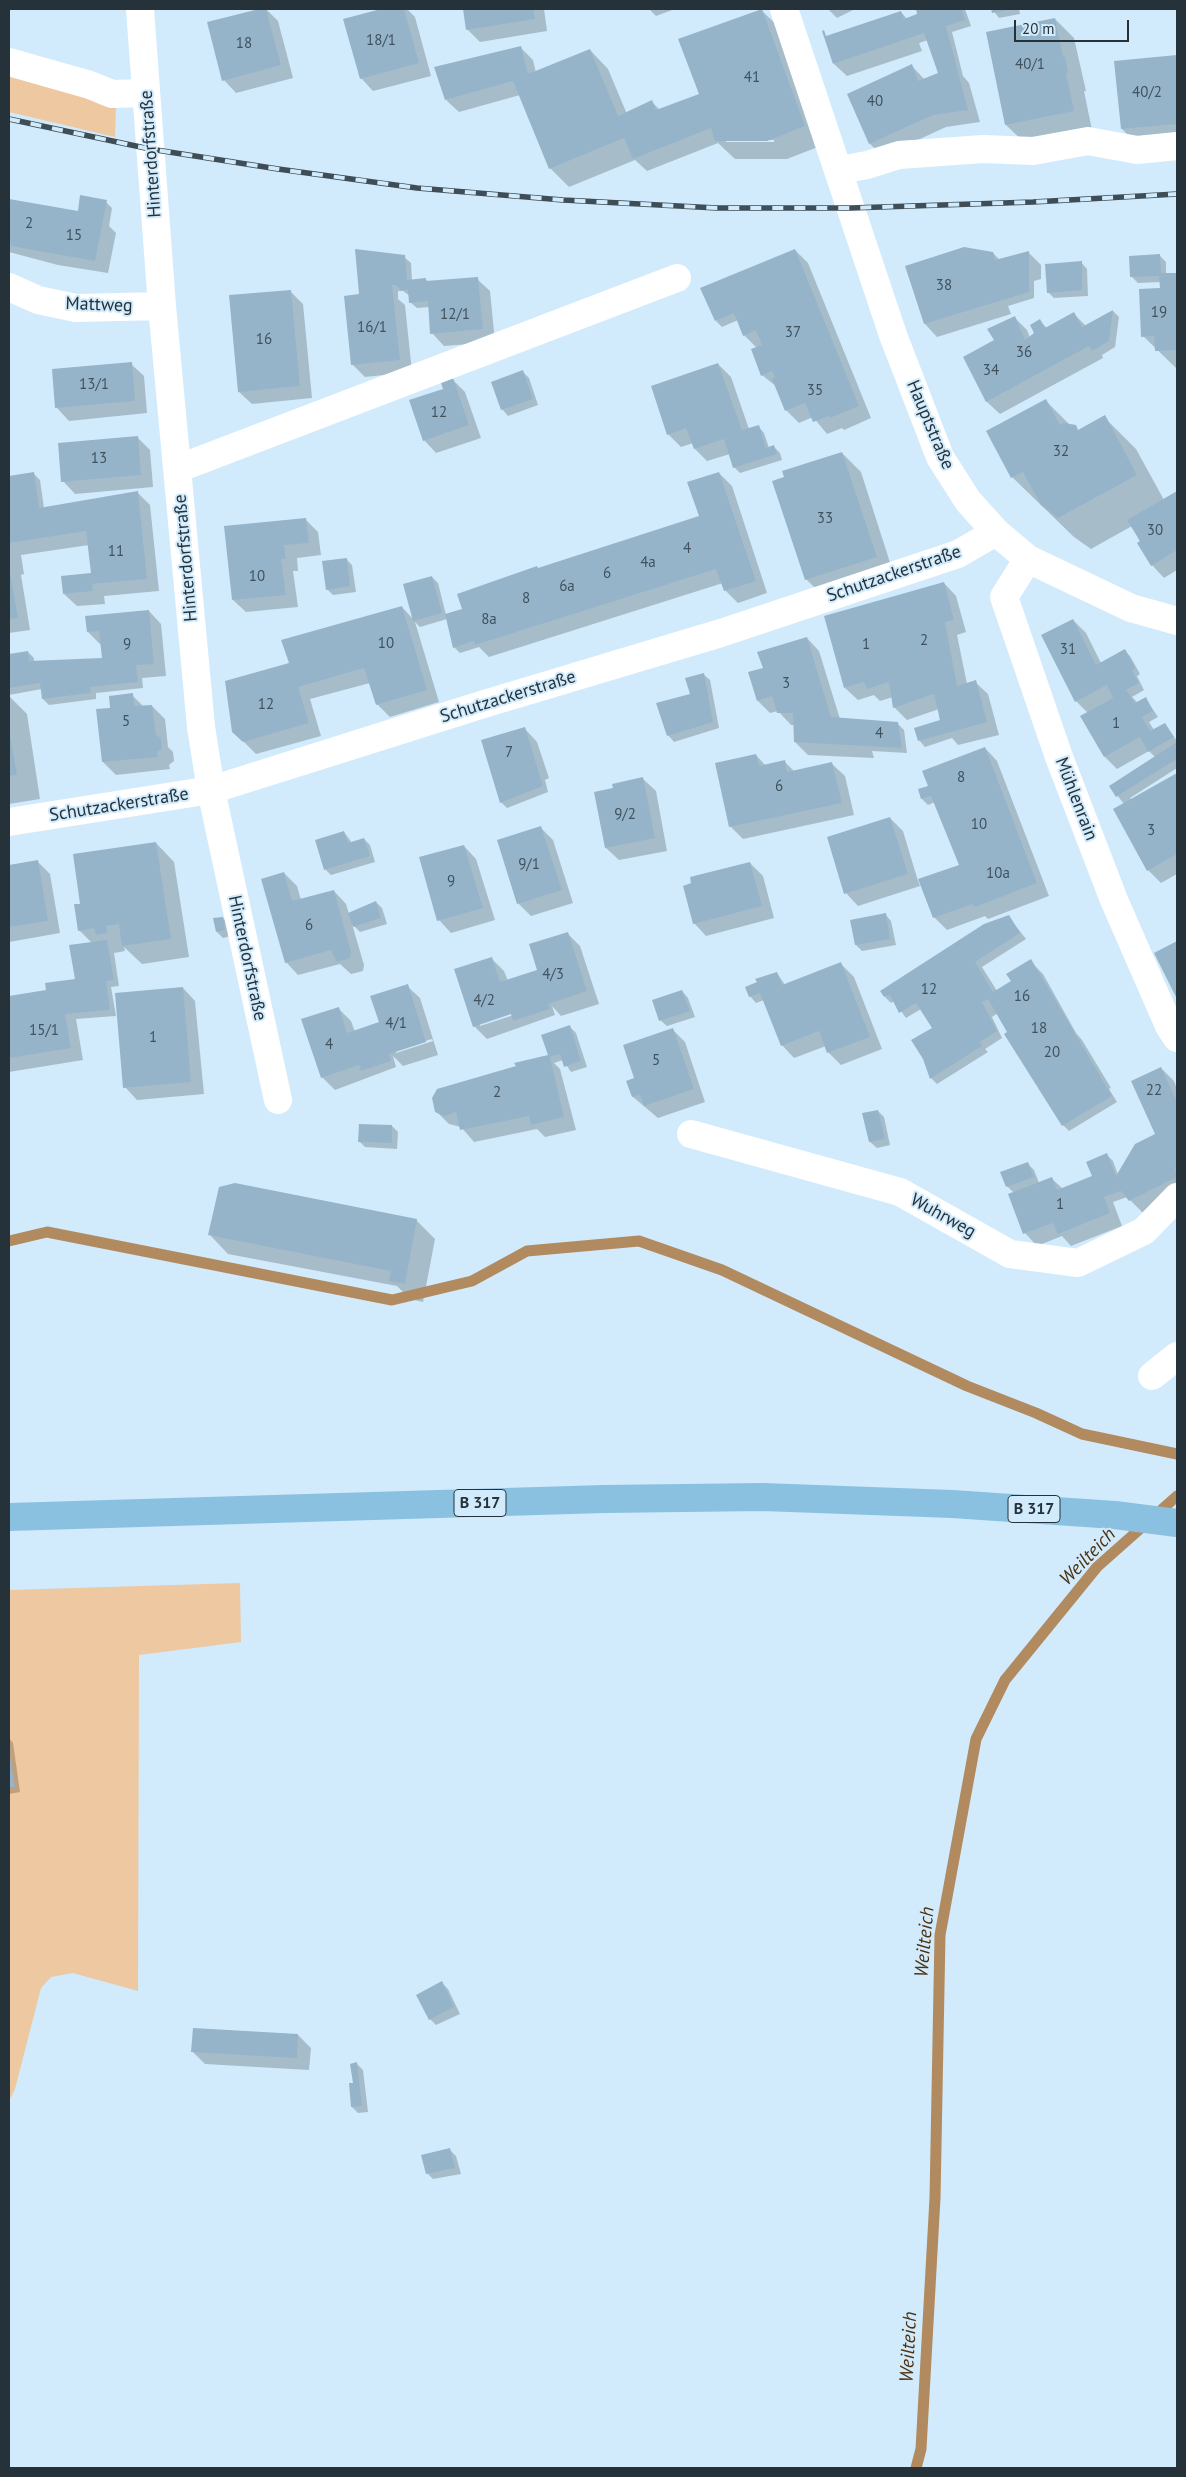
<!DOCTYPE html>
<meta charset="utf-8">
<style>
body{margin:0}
#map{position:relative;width:1186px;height:2477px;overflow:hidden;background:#d1ebfc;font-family:"PT Sans",sans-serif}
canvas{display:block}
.frame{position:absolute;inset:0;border:10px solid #25323a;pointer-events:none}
.scale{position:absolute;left:1014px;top:20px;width:115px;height:22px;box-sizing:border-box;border:2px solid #25323a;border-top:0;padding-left:6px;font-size:15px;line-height:18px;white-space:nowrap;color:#25323a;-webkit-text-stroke:4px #d1ebfc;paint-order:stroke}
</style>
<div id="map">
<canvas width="1186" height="2477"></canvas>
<div class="frame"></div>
<div class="scale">20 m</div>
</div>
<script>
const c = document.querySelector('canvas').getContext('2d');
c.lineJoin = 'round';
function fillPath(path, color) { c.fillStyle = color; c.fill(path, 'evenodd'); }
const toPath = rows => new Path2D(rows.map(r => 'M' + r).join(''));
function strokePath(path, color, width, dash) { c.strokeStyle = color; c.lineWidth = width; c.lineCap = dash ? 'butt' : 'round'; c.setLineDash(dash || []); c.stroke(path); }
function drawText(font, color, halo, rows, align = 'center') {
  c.font = font + ' "PT Sans",sans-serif'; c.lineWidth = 4; c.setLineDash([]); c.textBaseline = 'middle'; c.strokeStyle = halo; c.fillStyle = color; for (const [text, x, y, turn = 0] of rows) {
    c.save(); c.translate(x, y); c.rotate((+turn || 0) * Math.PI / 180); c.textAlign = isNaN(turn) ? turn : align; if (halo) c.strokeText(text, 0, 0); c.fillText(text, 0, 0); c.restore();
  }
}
fillPath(toPath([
 [9,71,116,107,115,137,9,112],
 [240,1583,241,1642,139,1655,138,1991,73,1973,51,1977,41,1988,15,2089,9,2101,9,1590]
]), '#edc8a1');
fillPath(toPath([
 [266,9,278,21,293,78,236,93,224,80,209,23],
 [385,9,407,9,415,17,431,76,373,91,361,78,345,20],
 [464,9,544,9,547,31,480,42,467,29],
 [649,9,675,9,656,16],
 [828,9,855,9,837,18],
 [917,9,965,9,971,26,952,32,963,76,969,83,980,122,946,127,883,156,870,144,848,95,912,66,924,79,941,75,928,40,919,43,922,51,847,76,834,64,901,12,907,19,919,14],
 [992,9,1019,9,1020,14,999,18],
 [761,10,780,28,823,145,787,159,735,159,718,143,647,171,635,160,569,187,550,168,520,95,459,112,446,100,520,47,533,60,536,73,590,50,608,69,627,114,652,102,660,110,699,95],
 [726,140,774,140,774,142,726,142],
 [1055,19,1074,38,1086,91,1084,91,1092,130,1025,143,1006,125],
 [1177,57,1177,138,1135,142,1122,129,1116,62],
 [9,200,82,213,106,202,112,208,109,226,116,233,108,273,58,265,9,252],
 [795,250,808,263,871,418,844,430,842,428,827,434,813,417,799,423,786,410,777,387,762,375,757,348,744,335,738,320,722,327,716,321],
 [993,253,1000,260,1029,253,1041,265,1041,279,1034,281,1034,298,1008,306,1011,314,937,337,925,324,907,267],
 [1160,256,1166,262,1166,274,1177,274,1177,369,1143,336,1161,289,1161,282,1138,283,1132,277],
 [404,257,411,263,412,280,425,279,429,282,477,279,490,291,495,342,444,346,432,333,429,307,417,308,410,302,410,296,403,291,398,291,398,299,405,305,412,372,365,377,352,364,362,296],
 [1081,262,1087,269,1088,296,1054,298,1048,292],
 [290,291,303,304,312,398,252,404,239,392],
 [1113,311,1119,317,1115,347,1102,355,1103,358,1000,414,987,402,964,357,995,341,1014,317,1027,330,1030,338,1036,333,1040,321,1047,328,1074,314,1086,326],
 [131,364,144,376,147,413,69,421,57,408,54,370],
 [718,364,731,377,749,429,758,426,764,433,769,448,774,447,780,453,782,460,740,473,734,467,730,454,707,461,695,449,693,443,681,447,668,434],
 [523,372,529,378,538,405,508,416,502,409],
 [453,380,465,392,481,438,436,453,424,440,444,389],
 [1046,401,1070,425,1079,431,1104,417,1136,449,1164,500,1177,493,1177,570,1164,578,1152,565,1132,526,1091,549,1074,537,1012,477],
 [137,437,150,450,153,487,75,494,63,481],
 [842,453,861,472,894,575,825,598,806,579],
 [719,473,732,486,767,593,738,603,725,590,723,583,489,657,479,647,460,653,454,647,447,619,420,627,415,622,439,702,390,717,377,704,370,683,310,699,321,736,256,754,234,732,290,664,402,607,413,619,432,577,438,583,446,615,462,610,538,569,700,517],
 [34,474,40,480,44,508,138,493,150,505,159,591,104,596,105,604,77,606,64,594,92,574,89,545,21,555,24,574,21,575,30,630,9,633,9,514,12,514,9,503,9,477],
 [305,519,318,532,321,555,297,558,298,571,293,571,298,607,246,612,233,600],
 [346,559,352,565,356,592,333,595,327,589],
 [944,583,956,596,966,632,957,635,967,684,975,682,988,694,999,735,958,745,952,738,925,747,919,740,940,722,939,709,907,720,894,707,893,697,880,701,874,695,858,700,845,688],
 [149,611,161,624,166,676,142,678,143,688,96,693,96,699,49,705,43,699,42,689,9,695,9,655,28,652,34,658,34,662,104,660,101,645,88,632],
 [1073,620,1086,633,1101,663,1124,650,1130,656,1140,674,1137,676,1144,690,1132,697,1138,703,1146,699,1158,717,1149,722,1154,730,1165,725,1177,741,1177,768,1130,798,1131,800,1177,775,1177,874,1161,883,1148,870,1124,804,1110,786,1155,757,1149,751,1117,769,1105,757,1082,716,1088,713,1076,701],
 [807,638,819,651,840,719,897,723,904,730,907,753,872,751,874,758,808,755,795,742,795,725,791,725,778,711,770,713,758,701,750,673,764,669],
 [703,674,710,680,719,728,674,742,668,735],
 [132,695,144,707,152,706,165,719,168,747,173,752,174,761,169,765,170,769,116,775,103,762,112,709],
 [9,696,27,714,40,799,9,804],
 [525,729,537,742,549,778,545,780,548,792,507,808,501,802],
 [985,748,997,761,1049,896,988,919,985,916,947,930,934,917,920,881,918,881,920,886,858,906,846,893,890,818,903,831,918,881,960,866,935,802,928,805,922,799,919,790,929,787],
 [756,755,766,766,785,762,795,772,832,764,845,776,854,815,743,839,730,826],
 [643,779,656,791,667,851,619,860,606,848,615,789],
 [541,828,553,840,573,903,531,916,518,903],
 [344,832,352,843,364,839,370,845,375,862,331,875,325,869],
 [156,843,174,862,189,957,142,964,124,947,125,951,114,953,119,986,111,987,116,1016,76,1019,83,1060,9,1072,9,997,46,991,76,980,92,943,79,930],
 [464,846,476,859,495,920,451,933,439,920],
 [38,862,50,874,60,933,9,942,9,866],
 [750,863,763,876,774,918,706,936,694,923],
 [284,873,297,886,301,900,334,891,346,904,349,914,376,902,382,908,387,924,360,932,352,924,364,965,363,971,351,974,340,964,298,975,286,962],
 [885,914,891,921,896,945,862,951,856,945,852,921],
 [1008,916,1026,939,982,967,997,991,1013,982,1030,961,1043,974,1076,1033,1082,1040,1111,1088,1109,1089,1117,1102,1069,1131,1063,1125,998,1013,992,1017,1002,1038,985,1049,988,1052,937,1084,931,1078,934,1029,921,1009,906,1018,894,1001,891,1003,885,997],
 [223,918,229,924,231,936,223,938,217,932],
 [567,933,580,946,599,1004,561,1016,552,1006,555,1015,487,1039,474,1026,491,958,504,971,508,981,536,972],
 [516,1011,517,1014,480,1026,480,1023],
 [1177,943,1177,996,1156,954],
 [841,964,854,977,882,1049,841,1065,828,1052,826,1046,794,1058,782,1045,764,1000,756,1003,750,996,777,973,785,985],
 [407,986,420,998,438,1055,403,1066,393,1056,396,1067,335,1090,322,1077,338,1008,351,1021,355,1032,380,1023],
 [432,1039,433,1041,396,1053,396,1050],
 [183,988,195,1001,204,1094,137,1100,125,1087],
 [682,991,688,998,695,1017,667,1026,660,1020],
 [570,1027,576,1033,587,1067,571,1072,563,1060,554,1063,560,1069,576,1130,545,1137,537,1129,474,1142,461,1127,449,1124,436,1111,517,1067,549,1056],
 [672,1029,685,1042,705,1102,658,1118,633,1097,636,1078],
 [1161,1068,1174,1081,1177,1089,1177,1196,1143,1213,1127,1197,1113,1202,1122,1226,1071,1246,1062,1236,1037,1246,1025,1233,1014,1193,1007,1186,1028,1164,1034,1170,1039,1183,1051,1178,1063,1189,1095,1177,1107,1155,1113,1161,1118,1175,1160,1140],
 [878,1111,884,1117,890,1145,877,1148,870,1142],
 [392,1126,398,1132,397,1149,365,1147,359,1141],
 [416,1220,435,1239,423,1302,410,1299,397,1286,228,1254,210,1235],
 [9,1738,13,1743,20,1792,9,1794],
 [442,1983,448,1989,460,2014,436,2025,430,2019],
 [298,2035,311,2048,309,2070,205,2064,192,2051],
 [357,2064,363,2070,368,2112,358,2113,352,2107],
 [450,2150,456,2156,461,2174,433,2179,427,2173]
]), '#0003');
strokePath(toPath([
 [9,1241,47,1232,392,1300,472,1281,527,1251,639,1241,722,1270,967,1386,1036,1413,1082,1434,1177,1454],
 [916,2468,921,2449,935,2198,940,1935,976,1739,1005,1680,1097,1567,1177,1496]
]), '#b18a5f', 11);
fillPath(toPath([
 [259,9,266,9,281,65,222,81,207,22],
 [381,9,404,9,419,63,360,79,343,19],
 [463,9,533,9,535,19,466,30],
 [762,9,805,126,767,141,715,141,711,128,633,159,624,138,549,169,513,81,445,100,434,67,521,46,528,74,590,49,618,116,652,100,656,110,699,94,678,39],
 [916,9,962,9,965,20,946,26,968,110,933,115,869,144,847,94,912,64,918,81,938,73,924,33,833,64,822,31,824,30,826,36,901,11,904,19,917,14],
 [991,9,1008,9,1008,10,992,13],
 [1055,18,1063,57,1065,56,1068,73,1066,73,1074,111,1005,125,986,32],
 [1177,55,1177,124,1121,129,1114,61],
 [80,195,107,200,95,261,11,246,11,243,9,242,9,199,78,211],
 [964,247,993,252,995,260,1029,251,1029,292,924,324,905,266],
 [355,249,405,255,407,280,426,278,426,281,478,277,483,329,430,334,428,301,409,303,408,290,401,290,396,285,392,285,400,360,351,365,344,296,359,294],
 [795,249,859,406,830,418,829,416,813,422,805,403,785,411,772,379,775,377,772,371,761,376,751,349,762,345,756,330,743,336,734,313,715,321,700,288],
 [1160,254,1161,273,1177,273,1177,350,1155,351,1154,336,1141,337,1139,289,1160,288,1159,276,1130,277,1129,256],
 [1082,261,1082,290,1047,293,1045,264],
 [291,290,300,386,238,392,229,295],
 [1113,310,1109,341,1092,351,1089,346,986,402,963,357,994,340,987,329,1015,316,1025,340,1034,333,1030,325,1040,319,1045,328,1074,312,1082,327],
 [132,362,135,401,55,408,52,369],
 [718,363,742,430,759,425,766,448,774,445,777,454,733,468,724,439,694,449,686,428,667,435,651,386],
 [523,370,533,399,501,410,491,382],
 [453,378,469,425,423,441,409,400,443,389,441,383],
 [1046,399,1060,425,1064,423,1076,425,1078,430,1105,415,1137,475,1058,518,1041,505,1023,472,1011,478,986,431],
 [138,436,141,475,61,482,58,443],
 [842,452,877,557,805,580,772,481,784,477,782,471],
 [34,472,39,508,138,491,147,579,92,584,93,591,63,594,61,576,91,573,86,531,9,543,9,476],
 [719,472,756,581,724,591,716,569,475,645,474,641,453,648,445,614,462,609,457,594,537,566,538,568,699,516,687,482],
 [1177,491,1177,550,1151,566,1137,543,1140,541,1127,520],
 [306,518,309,543,284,545,286,559,281,559,286,595,232,600,224,526],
 [347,558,350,586,326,590,322,561],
 [9,566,18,618,9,619],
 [432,576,442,613,413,621,403,584],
 [944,582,954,620,945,622,957,686,976,680,987,722,918,741,914,728,940,720,934,694,893,708,889,682,867,689,864,682,844,688,824,616],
 [402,606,427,690,376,705,364,668,298,687,309,723,243,742,232,732,225,681,289,663,281,640],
 [149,610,154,664,136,665,138,682,90,687,91,693,42,699,40,683,9,688,9,654,28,651,29,661,102,658,99,631,87,632,85,616],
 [1073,619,1096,665,1125,649,1135,668,1132,670,1139,683,1126,690,1135,703,1146,697,1153,711,1142,717,1150,731,1165,723,1174,737,1148,752,1140,737,1104,757,1080,716,1113,698,1107,685,1075,702,1041,635],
 [807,637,831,717,898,722,902,748,794,742,793,713,777,713,772,696,757,701,748,672,763,668,757,652],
 [704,673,713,722,667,736,656,703,690,694,685,678],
 [133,693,134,706,152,705,156,735,161,738,162,749,157,752,158,757,102,762,96,709,110,708,109,696],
 [525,727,543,786,500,803,481,740],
 [9,729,17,775,9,776],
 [1177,742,1177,763,1175,760,1116,797,1109,786],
 [985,747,1037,883,975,907,973,904,933,918,918,879,959,865,931,796,921,799,918,789,928,786,922,771],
 [756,754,759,766,785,760,787,772,832,762,842,803,729,827,715,763],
 [1177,773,1177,854,1147,871,1113,809],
 [643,777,655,838,605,848,594,792,613,788,612,784],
 [890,817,908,874,844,894,827,837],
 [541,826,562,890,517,904,497,840],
 [344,831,348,843,364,838,370,856,324,870,315,840],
 [156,842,171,939,122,946,119,924,106,926,107,933,96,935,94,928,78,931,74,904,80,904,73,854],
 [464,845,483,908,437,921,419,857],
 [38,860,48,921,9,927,9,865],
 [750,862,762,906,693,924,683,886,691,883,690,877],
 [284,872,292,901,334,890,351,952,350,958,337,962,331,950,285,963,261,879],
 [376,901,381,918,353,927,348,913],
 [886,913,890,939,855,945,850,920],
 [1009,915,1020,933,975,962,993,992,1011,981,1006,974,1031,959,1112,1096,1062,1126,1004,1034,1007,1032,988,999,982,1002,997,1031,980,1042,982,1046,930,1079,923,1059,911,1040,932,1028,916,1003,899,1013,890,995,884,997,880,991,984,924],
 [223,917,225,930,216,932,213,918],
 [568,932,587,991,548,1004,550,1009,513,1021,511,1014,473,1027,454,969,492,957,500,982,537,970,529,944],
 [107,940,114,980,106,981,110,1010,65,1014,71,1048,9,1058,9,996,46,990,45,983,75,979,69,945],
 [1177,941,1177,999,1154,953],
 [841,962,870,1037,827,1053,819,1031,781,1046,760,993,749,997,745,987,757,982,755,979,777,972,782,985],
 [408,984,426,1042,389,1054,391,1061,361,1071,359,1065,321,1078,301,1019,339,1007,347,1033,379,1022,370,996],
 [183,987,191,1082,123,1088,115,993],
 [682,990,690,1011,659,1021,652,1000],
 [570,1025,581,1061,564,1067,560,1054,550,1057,564,1117,531,1125,529,1116,460,1130,456,1112,444,1116,435,1112,432,1098,437,1089,516,1066,514,1063,548,1055,541,1035],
 [673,1028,694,1089,644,1106,640,1095,632,1097,626,1081,634,1078,623,1045],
 [1161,1067,1177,1102,1177,1166,1175,1167,1177,1177,1129,1201,1121,1191,1104,1197,1110,1213,1058,1234,1053,1223,1023,1234,1008,1194,1052,1177,1057,1190,1092,1176,1086,1162,1107,1153,1116,1176,1135,1144,1155,1134,1131,1081],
 [878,1110,885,1139,869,1142,862,1113],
 [359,1124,392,1125,392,1143,358,1142],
 [1028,1162,1034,1177,1006,1187,1000,1172],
 [235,1183,417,1219,405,1284,389,1281,391,1271,208,1235,219,1187],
 [9,1752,15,1787,9,1787],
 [442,1981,454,2007,429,2020,416,1995],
 [193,2028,298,2034,297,2058,191,2052],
 [357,2062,362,2106,351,2107,349,2083,353,2083,350,2064],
 [450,2148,455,2168,426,2174,421,2155]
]), '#95b4c9');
strokePath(toPath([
 [140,9,162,306,201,727,211,790,278,1100],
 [784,9,893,335,940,457,968,501,996,532,1028,559,1131,608,1177,621],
 [9,62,90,85,112,94,146,93],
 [840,170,867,165,899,155,983,149,1033,151,1088,141,1137,150,1177,146],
 [9,287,38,300,76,308,162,306],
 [177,469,677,278],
 [1028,559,1004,597,1059,757,1114,900,1169,1026,1177,1038],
 [9,822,211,790,484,704,721,633,958,554,996,532],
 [691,1134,900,1192,1010,1254,1078,1263,1144,1231,1177,1197],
 [1152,1376,1177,1356]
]), '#fff', 28);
strokePath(toPath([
 [9,1517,604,1499,763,1497,952,1504,1115,1515,1177,1523]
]), '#8bc1e0', 28);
const rail = toPath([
 [9,119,150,149,278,169,417,188,563,200,717,208,851,208,1033,202,1177,194]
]);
strokePath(rail, '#3e4d56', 5.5);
strokePath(rail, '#d1ebfc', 4, [11]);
drawText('15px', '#41525e', null, [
 ["18/1",381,41],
 ["18",244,44],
 ["40/1",1030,65],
 ["41",752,78],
 ["40/2",1147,93],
 ["40",875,102],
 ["2",29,224],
 ["15",74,236],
 ["38",944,286],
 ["19",1159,313],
 ["12/1",455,315],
 ["16/1",372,328],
 ["37",793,333],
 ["16",264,340],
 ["36",1024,353],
 ["34",991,371],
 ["13/1",94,385],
 ["35",815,391],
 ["12",439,413],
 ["32",1061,452],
 ["13",99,459],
 ["33",825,519],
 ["30",1155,531],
 ["4",687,549],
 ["11",116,552],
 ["4a",648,563],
 ["6",607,574],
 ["10",257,577],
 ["6a",567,587],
 ["8",526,599],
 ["8a",489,620],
 ["2",924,641],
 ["10",386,644],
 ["9",127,645],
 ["1",866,645],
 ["31",1068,650],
 ["3",786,684],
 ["12",266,705],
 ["5",126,722],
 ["1",1116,724],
 ["4",879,734],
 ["7",509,753],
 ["8",961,778],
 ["6",779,787],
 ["9/2",625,815],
 ["10",979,825],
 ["3",1151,831],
 ["9/1",529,865],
 ["10a",998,874],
 ["9",451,882],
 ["6",309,926],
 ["4/3",553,975],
 ["12",929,990],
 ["16",1022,997],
 ["4/2",484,1001],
 ["4/1",396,1024],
 ["18",1039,1029],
 ["15/1",44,1031],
 ["1",153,1038],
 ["4",329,1045],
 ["20",1052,1053],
 ["5",656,1061],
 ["22",1154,1091],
 ["2",497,1093],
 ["1",1060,1205]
]);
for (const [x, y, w] of [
 [480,1503,52],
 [1034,1509,52]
]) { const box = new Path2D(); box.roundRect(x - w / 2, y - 13.5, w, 27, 4); c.fillStyle = '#d1ebfc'; c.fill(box); strokePath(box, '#25323a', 1); }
drawText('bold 16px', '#25323a', null, [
 ["B 317",480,1503],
 ["B 317",1034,1509]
]);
drawText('18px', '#25323a', '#d1ebfc', [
 ["Hinterdorfstraße",151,154,-94],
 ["Mattweg",99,305,2],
 ["Hauptstraße",930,425,67],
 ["Hinterdorfstraße",186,558,-95],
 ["Schutzackerstraße",894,574,-19],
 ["Schutzackerstraße",508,697,-17],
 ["Mühlenrain",1076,799,69],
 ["Schutzackerstraße",119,805,-9],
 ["Hinterdorfstraße",247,958,78],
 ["Wuhrweg",943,1216,29]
]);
drawText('italic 19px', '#4d310e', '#d1ebfc', [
 ["Weilteich",1088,1557,-46],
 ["Weilteich",925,1942,-85],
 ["Weilteich",909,2347,-87]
]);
</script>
